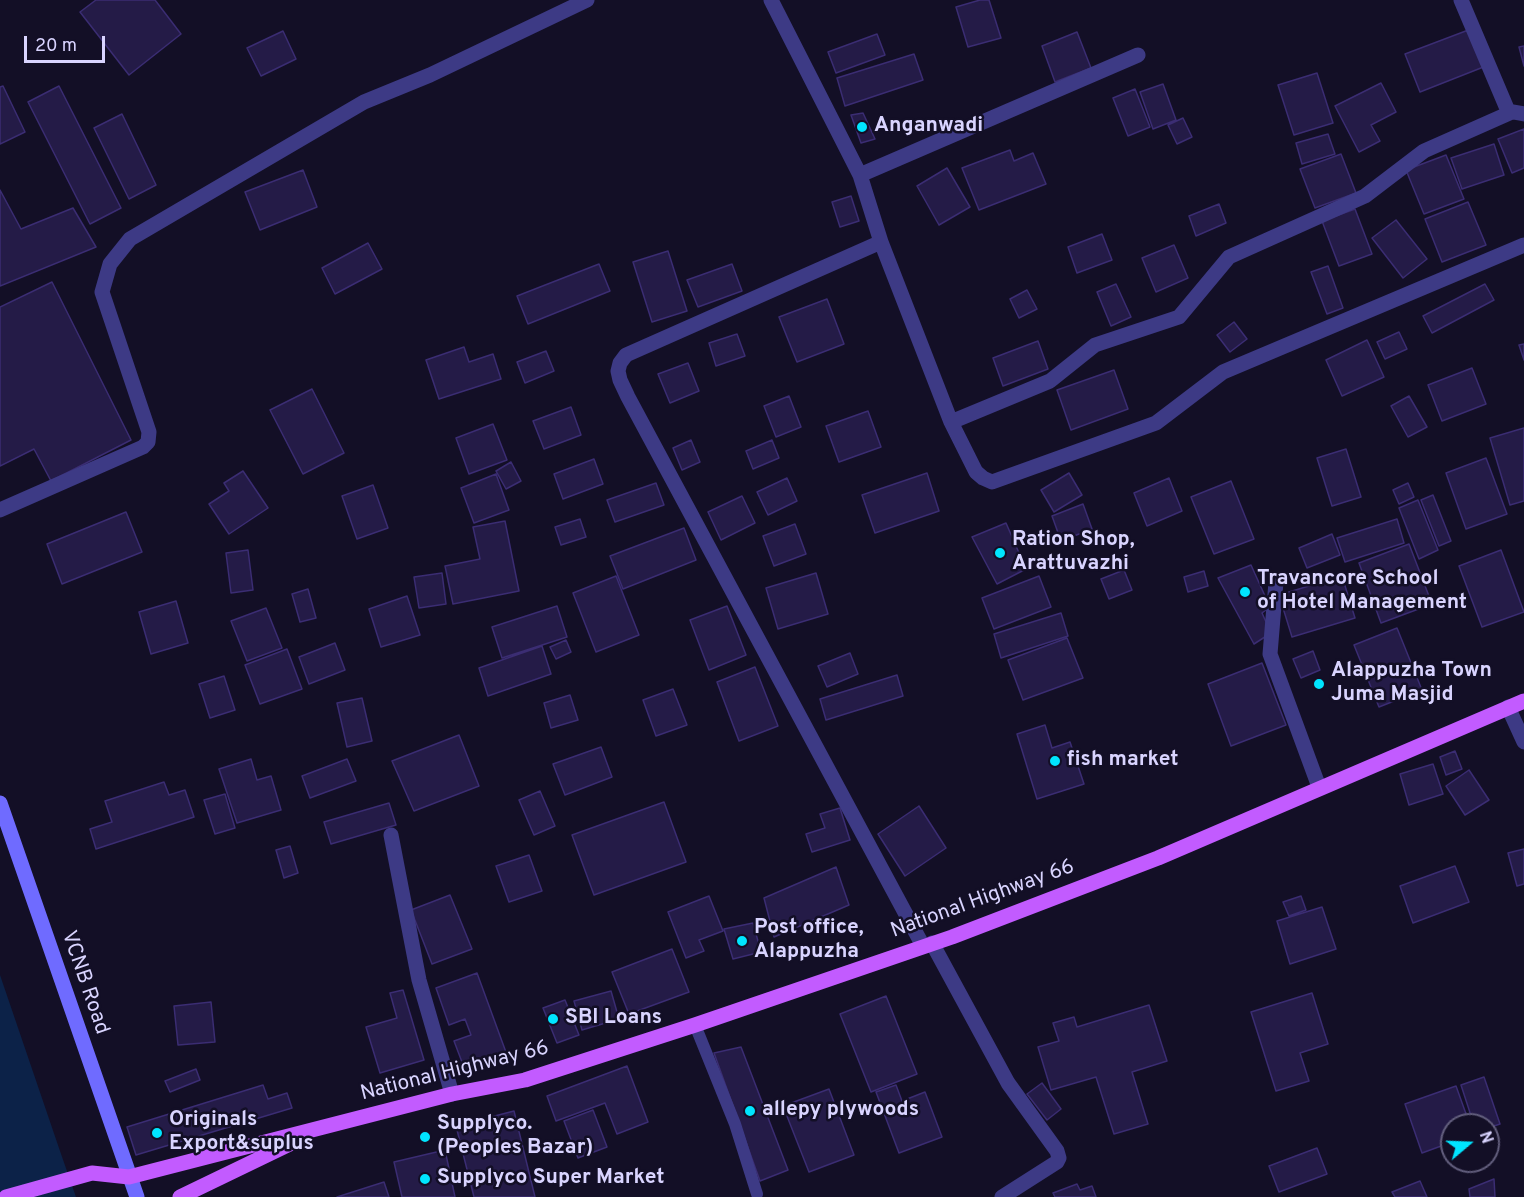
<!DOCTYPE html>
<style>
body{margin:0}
#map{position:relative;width:1524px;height:1197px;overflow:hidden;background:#130f26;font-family:Overpass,sans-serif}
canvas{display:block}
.north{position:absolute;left:1440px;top:1113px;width:60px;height:60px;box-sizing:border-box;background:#130f26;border:2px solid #625e7d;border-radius:50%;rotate:71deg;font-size:16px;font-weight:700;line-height:24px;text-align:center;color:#d9d4ff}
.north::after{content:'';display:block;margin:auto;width:21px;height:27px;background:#00e5ff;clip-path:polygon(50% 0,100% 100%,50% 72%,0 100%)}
.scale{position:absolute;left:24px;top:36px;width:81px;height:27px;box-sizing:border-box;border:3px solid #d9d4ff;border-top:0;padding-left:8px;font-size:18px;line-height:21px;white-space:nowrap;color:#d9d4ff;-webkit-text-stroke:4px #130f26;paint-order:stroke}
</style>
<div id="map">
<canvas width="1524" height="1197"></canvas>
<div class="north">N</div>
<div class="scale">20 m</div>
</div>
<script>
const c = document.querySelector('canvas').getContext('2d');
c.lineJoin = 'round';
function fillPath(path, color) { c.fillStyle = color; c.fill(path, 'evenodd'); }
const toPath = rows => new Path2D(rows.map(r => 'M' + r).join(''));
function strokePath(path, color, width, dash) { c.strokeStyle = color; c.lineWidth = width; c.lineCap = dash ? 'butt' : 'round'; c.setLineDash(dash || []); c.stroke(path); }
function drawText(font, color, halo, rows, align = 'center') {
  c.font = font + ' Overpass,sans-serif'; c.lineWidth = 5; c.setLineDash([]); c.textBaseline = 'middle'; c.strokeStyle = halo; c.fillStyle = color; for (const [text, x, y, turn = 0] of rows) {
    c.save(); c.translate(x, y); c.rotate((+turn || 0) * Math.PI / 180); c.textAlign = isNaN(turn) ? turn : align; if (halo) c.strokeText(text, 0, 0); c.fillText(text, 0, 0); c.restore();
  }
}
fillPath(toPath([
 [0,975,60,1151,76,1197,0,1197]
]), '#0c2248');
const building = toPath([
 [96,0,155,0,181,34,129,75,80,12,96,0],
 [980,0,989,0,1001,38,968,47,956,7,980,0],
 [1471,29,1486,66,1420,92,1405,54,1471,29],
 [283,31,296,59,261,76,247,48,283,31],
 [1077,32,1091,68,1055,82,1042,46,1077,32],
 [877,34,885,55,836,73,828,52,877,34],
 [1524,46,1524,66,1519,47,1524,46],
 [914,54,923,80,845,106,837,78,914,54],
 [1317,73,1333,123,1294,135,1278,85,1317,73],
 [1381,83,1396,112,1371,125,1380,141,1359,152,1335,106,1381,83],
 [1163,84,1176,120,1153,129,1140,92,1163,84],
 [3,86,25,132,0,144,0,87,3,86],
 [59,86,121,208,90,224,28,102,59,86],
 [1135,89,1150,127,1128,136,1113,98,1135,89],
 [863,113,875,139,861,143,851,115,863,113],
 [122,114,156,185,129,199,94,128,122,114],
 [1183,118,1192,137,1177,144,1168,125,1183,118],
 [1524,129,1524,168,1512,173,1498,139,1524,129],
 [1328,134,1335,154,1302,164,1296,143,1328,134],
 [1494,144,1504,175,1462,189,1451,158,1494,144],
 [1010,150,1014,161,1033,153,1046,184,979,210,962,168,1010,150],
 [1341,154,1356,193,1315,208,1300,169,1341,154],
 [1446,155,1464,199,1424,214,1406,170,1446,155],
 [947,168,970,207,939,225,917,186,947,168],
 [303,170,317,207,260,230,245,192,303,170],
 [0,190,21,229,73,208,96,247,0,286,0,190],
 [851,196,859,221,840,227,832,202,851,196],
 [1468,202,1486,245,1442,262,1425,219,1468,202],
 [1219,204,1226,223,1196,236,1189,216,1219,204],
 [1355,209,1372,254,1339,266,1322,221,1355,209],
 [1396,220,1427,259,1403,278,1372,238,1396,220],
 [1102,234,1112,260,1077,273,1068,247,1102,234],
 [368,243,382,269,335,294,322,268,368,243],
 [1174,245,1188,278,1156,292,1142,258,1174,245],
 [668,251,687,311,652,322,633,262,668,251],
 [599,264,610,291,528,324,517,296,599,264],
 [732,264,742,291,698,307,687,280,732,264],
 [1328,266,1343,308,1327,314,1311,272,1328,266],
 [52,282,131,440,51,481,34,449,0,466,0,307,52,282],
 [1116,284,1131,317,1111,326,1097,292,1116,284],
 [1485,284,1494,300,1432,333,1423,316,1485,284],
 [1027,290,1037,309,1019,318,1010,299,1027,290],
 [827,299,844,344,797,362,779,317,827,299],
 [1234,322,1247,339,1230,352,1217,335,1234,322],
 [1399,332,1407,349,1385,359,1377,342,1399,332],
 [737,334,745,356,716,366,709,343,737,334],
 [1367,340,1384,377,1342,396,1326,360,1367,340],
 [1038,341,1048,369,1003,386,993,358,1038,341],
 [1524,344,1524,360,1519,345,1524,344],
 [464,347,469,362,493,354,501,379,439,399,426,360,464,347],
 [546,351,554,371,525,383,517,362,546,351],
 [688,363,699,391,670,403,658,374,688,363],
 [1472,368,1486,404,1442,421,1428,385,1472,368],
 [1114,370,1128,409,1071,430,1057,390,1114,370],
 [312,389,344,453,303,474,270,410,312,389],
 [789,396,801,427,776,437,764,406,789,396],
 [1409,396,1427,427,1408,437,1391,406,1409,396],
 [571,407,581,435,544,449,533,421,571,407],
 [868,411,881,447,839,462,826,426,868,411],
 [493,424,507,460,469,474,456,438,493,424],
 [1524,428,1524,501,1510,505,1490,438,1524,428],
 [691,440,700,462,682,470,673,448,691,440],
 [772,440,779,458,753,469,746,451,772,440],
 [1346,449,1361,497,1332,506,1317,458,1346,449],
 [1486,458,1507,514,1466,529,1446,473,1486,458],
 [594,459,603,484,563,499,554,474,594,459],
 [511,462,521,481,506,489,496,471,511,462],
 [243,471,268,508,229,534,209,504,229,491,224,483,243,471],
 [927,473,939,511,875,533,862,495,927,473],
 [1069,473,1082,495,1054,512,1041,490,1069,473],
 [496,474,509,510,474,523,461,488,496,474],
 [787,478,797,501,768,515,757,492,787,478],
 [1169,478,1182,511,1147,526,1134,493,1169,478],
 [1231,481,1254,539,1214,554,1191,497,1231,481],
 [656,483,664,505,615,522,607,500,656,483],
 [1408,483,1414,497,1399,504,1393,490,1408,483],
 [373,485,388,528,357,539,342,496,373,485],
 [1433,495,1451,541,1439,546,1421,500,1433,495],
 [742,496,755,523,721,540,708,512,742,496],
 [1418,500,1438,550,1419,559,1399,508,1418,500],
 [1083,504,1092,529,1061,541,1052,516,1083,504],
 [126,512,142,552,62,584,47,544,126,512],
 [580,519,586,537,561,545,555,527,580,519],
 [1397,519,1404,543,1345,562,1337,538,1397,519],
 [505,521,519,591,453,604,445,566,480,559,473,527,505,521],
 [1006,523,1026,569,997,584,972,537,1006,523],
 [795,524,806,554,774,566,763,536,795,524],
 [684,528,696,560,623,589,610,556,684,528],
 [1332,534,1340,555,1307,568,1299,548,1332,534],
 [1409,544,1432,604,1381,623,1359,563,1409,544],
 [248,550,253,590,231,593,226,553,248,550],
 [1501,550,1524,612,1482,627,1459,566,1501,550],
 [1251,565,1270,607,1262,613,1271,633,1254,644,1218,578,1251,565],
 [1124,570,1132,590,1109,599,1101,579,1124,570],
 [1204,571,1208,586,1188,592,1184,577,1204,571],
 [442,573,446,604,419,608,414,577,442,573],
 [816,573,828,614,778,629,766,588,816,573],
 [616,576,639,635,596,652,573,593,616,576],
 [1039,576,1051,607,994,629,982,598,1039,576],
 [1342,576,1355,618,1292,637,1279,595,1342,576],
 [308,589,316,618,300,622,292,594,308,589],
 [407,596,420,635,381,647,369,609,407,596],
 [176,601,188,643,151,654,139,612,176,601],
 [557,606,567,637,502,658,492,627,557,606],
 [727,606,746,655,709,670,690,620,727,606],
 [266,608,282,648,247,661,231,621,266,608],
 [1061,613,1068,636,1001,658,994,634,1061,613],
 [1397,628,1422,690,1379,707,1354,645,1397,628],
 [1067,638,1083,678,1023,700,1008,660,1067,638],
 [566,640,571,652,556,659,550,647,566,640],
 [335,643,345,670,309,684,299,657,335,643],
 [542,646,551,674,488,696,479,668,542,646],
 [287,649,302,689,260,704,245,665,287,649],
 [1313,651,1320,670,1301,678,1293,659,1313,651],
 [850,653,858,674,827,687,818,666,850,653],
 [1262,663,1286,725,1231,746,1208,684,1262,663],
 [755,667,778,726,739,741,717,682,755,667],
 [897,675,903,696,826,720,820,699,897,675],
 [224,676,235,710,210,718,199,684,224,676],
 [673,689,687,725,656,736,643,700,673,689],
 [570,695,578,720,551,728,544,703,570,695],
 [362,698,372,741,347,747,337,703,362,698],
 [1045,725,1052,748,1070,742,1084,784,1037,799,1017,734,1045,725],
 [459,735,479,786,414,811,392,761,459,735],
 [601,747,612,777,565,795,553,764,601,747],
 [1455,751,1462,769,1446,775,1440,757,1455,751],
 [251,759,257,780,271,776,281,810,237,823,219,769,251,759],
 [347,759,356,781,310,798,302,776,347,759],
 [1433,764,1443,794,1409,805,1400,774,1433,764],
 [1469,770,1489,800,1465,815,1446,786,1469,770],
 [164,782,169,795,185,790,194,817,96,849,90,829,112,822,105,801,164,782],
 [540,791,555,826,534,835,519,800,540,791],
 [225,794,235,828,215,834,204,800,225,794],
 [664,802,686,862,594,895,572,835,664,802],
 [389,803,396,825,331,844,324,822,389,803],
 [919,806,946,848,905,876,878,834,919,806],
 [840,808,850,840,812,852,806,834,825,828,820,814,840,808],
 [290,846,298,873,284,878,276,850,290,846],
 [1524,849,1524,884,1517,886,1508,853,1524,849],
 [529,855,542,891,509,902,496,866,529,855],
 [1455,866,1469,902,1413,923,1400,886,1455,866],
 [836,867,849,905,774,937,764,898,836,867],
 [450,895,472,949,432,964,411,910,450,895],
 [709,896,723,931,699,940,704,951,686,958,668,912,709,896],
 [1301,896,1306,910,1289,916,1283,902,1301,896],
 [1322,907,1336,949,1290,964,1277,921,1322,907],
 [753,923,761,952,733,959,724,929,753,923],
 [672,949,689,992,629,1014,612,972,672,949],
 [477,973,507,1055,465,1070,454,1041,471,1035,465,1019,449,1025,436,988,477,973],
 [403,990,424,1060,380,1073,366,1027,397,1018,390,993,403,990],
 [611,991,619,1019,582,1030,574,1001,611,991],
 [1312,993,1328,1044,1300,1053,1309,1081,1276,1091,1251,1012,1312,993],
 [886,996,917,1074,871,1092,840,1014,886,996],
 [565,1000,579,1035,557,1043,543,1008,565,1000],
 [211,1002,215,1042,178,1045,174,1006,211,1002],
 [1149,1005,1167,1061,1132,1072,1148,1124,1114,1134,1096,1077,1051,1090,1038,1047,1059,1041,1053,1023,1074,1017,1077,1027,1149,1005],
 [741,1047,788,1170,760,1181,714,1053,741,1047],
 [627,1066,648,1122,617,1134,605,1103,556,1121,547,1096,627,1066],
 [196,1069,200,1080,170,1092,165,1081,196,1069],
 [1484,1077,1500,1124,1488,1128,1488,1125,1474,1125,1461,1085,1484,1077],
 [1042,1083,1061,1109,1047,1120,1027,1094,1042,1083],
 [263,1085,268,1099,287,1093,292,1108,136,1155,127,1127,263,1085],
 [896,1085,902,1101,925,1092,942,1137,899,1153,876,1092,896,1085],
 [1456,1086,1470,1125,1452,1125,1452,1142,1422,1153,1405,1104,1456,1086],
 [829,1089,854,1155,809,1172,783,1106,829,1089],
 [593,1110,607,1147,578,1158,564,1121,593,1110],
 [514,1111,535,1197,474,1197,456,1126,514,1111],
 [1317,1148,1327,1174,1279,1192,1269,1166,1317,1148],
 [445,1150,455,1197,402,1197,394,1162,445,1150],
 [1494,1179,1495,1197,1470,1197,1469,1189,1494,1179],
 [1420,1181,1427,1197,1395,1197,1392,1192,1420,1181],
 [384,1182,389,1197,337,1197,384,1182],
 [1077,1184,1080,1190,1092,1186,1096,1197,1055,1197,1053,1193,1077,1184]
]);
fillPath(building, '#241b47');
strokePath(building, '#3b2d73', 1.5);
strokePath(toPath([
 [695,1025,735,1124,757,1194]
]), '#3d3a85', 12);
strokePath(toPath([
 [771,0,860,175,881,242,626,355,620,363,618,371,620,380,628,397,923,946],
 [1461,0,1508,111,1524,114],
 [860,175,1138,55],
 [881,242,951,422,976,472,983,478,992,482,1156,423,1223,372,1524,245],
 [951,422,1050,381,1095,345,1179,317,1229,257,1365,196,1424,151,1512,112],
 [0,510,143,447,148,442,149,432,102,292,110,264,130,239,364,102,430,75,587,0],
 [1276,582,1270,654,1319,787],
 [1508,707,1524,742],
 [391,835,419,980,452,1094],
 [932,943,1008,1083,1057,1151,1059,1158,1057,1162,1002,1197]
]), '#3d3a85', 15);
strokePath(toPath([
 [0,803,137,1197]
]), '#6f6bff', 15);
strokePath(toPath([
 [6,1197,92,1173,129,1177,452,1094,525,1080,695,1025,952,937,1158,858,1524,701],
 [180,1197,298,1140]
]), '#c25bff', 15);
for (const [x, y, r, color] of [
 [862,127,6,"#00e5ff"],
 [1000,553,6,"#00e5ff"],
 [1245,592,6,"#00e5ff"],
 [1319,684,6,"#00e5ff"],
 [1055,761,6,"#00e5ff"],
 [742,941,6,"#00e5ff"],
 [553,1019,6,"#00e5ff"],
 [750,1111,6,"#00e5ff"],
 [157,1133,6,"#00e5ff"],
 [425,1137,6,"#00e5ff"],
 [425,1179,6,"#00e5ff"]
]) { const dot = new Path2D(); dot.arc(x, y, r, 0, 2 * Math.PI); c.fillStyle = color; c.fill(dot); strokePath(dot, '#130f26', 2); }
drawText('bold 21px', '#d9d4ff', '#130f26', [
 ["Anganwadi",874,127],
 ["Ration Shop,",1012,541],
 ["Arattuvazhi",1012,565],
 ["Travancore School",1257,580],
 ["of Hotel Management",1257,604],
 ["Alappuzha Town",1331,672],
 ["Juma Masjid",1331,696],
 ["fish market",1067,761],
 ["Post office,",754,929],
 ["Alappuzha",754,953],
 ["SBI Loans",565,1019],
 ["allepy plywoods",762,1111],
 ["Originals",169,1121],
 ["Export&suplus",169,1145],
 ["Supplyco.",437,1125],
 ["(Peoples Bazar)",437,1149],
 ["Supplyco Super Market",437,1179]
], 'left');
drawText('21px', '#d9d4ff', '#130f26', [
 ["National Highway 66",983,900,-20],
 ["VCNB Road",84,983,71],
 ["National Highway 66",455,1072,-14]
]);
</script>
